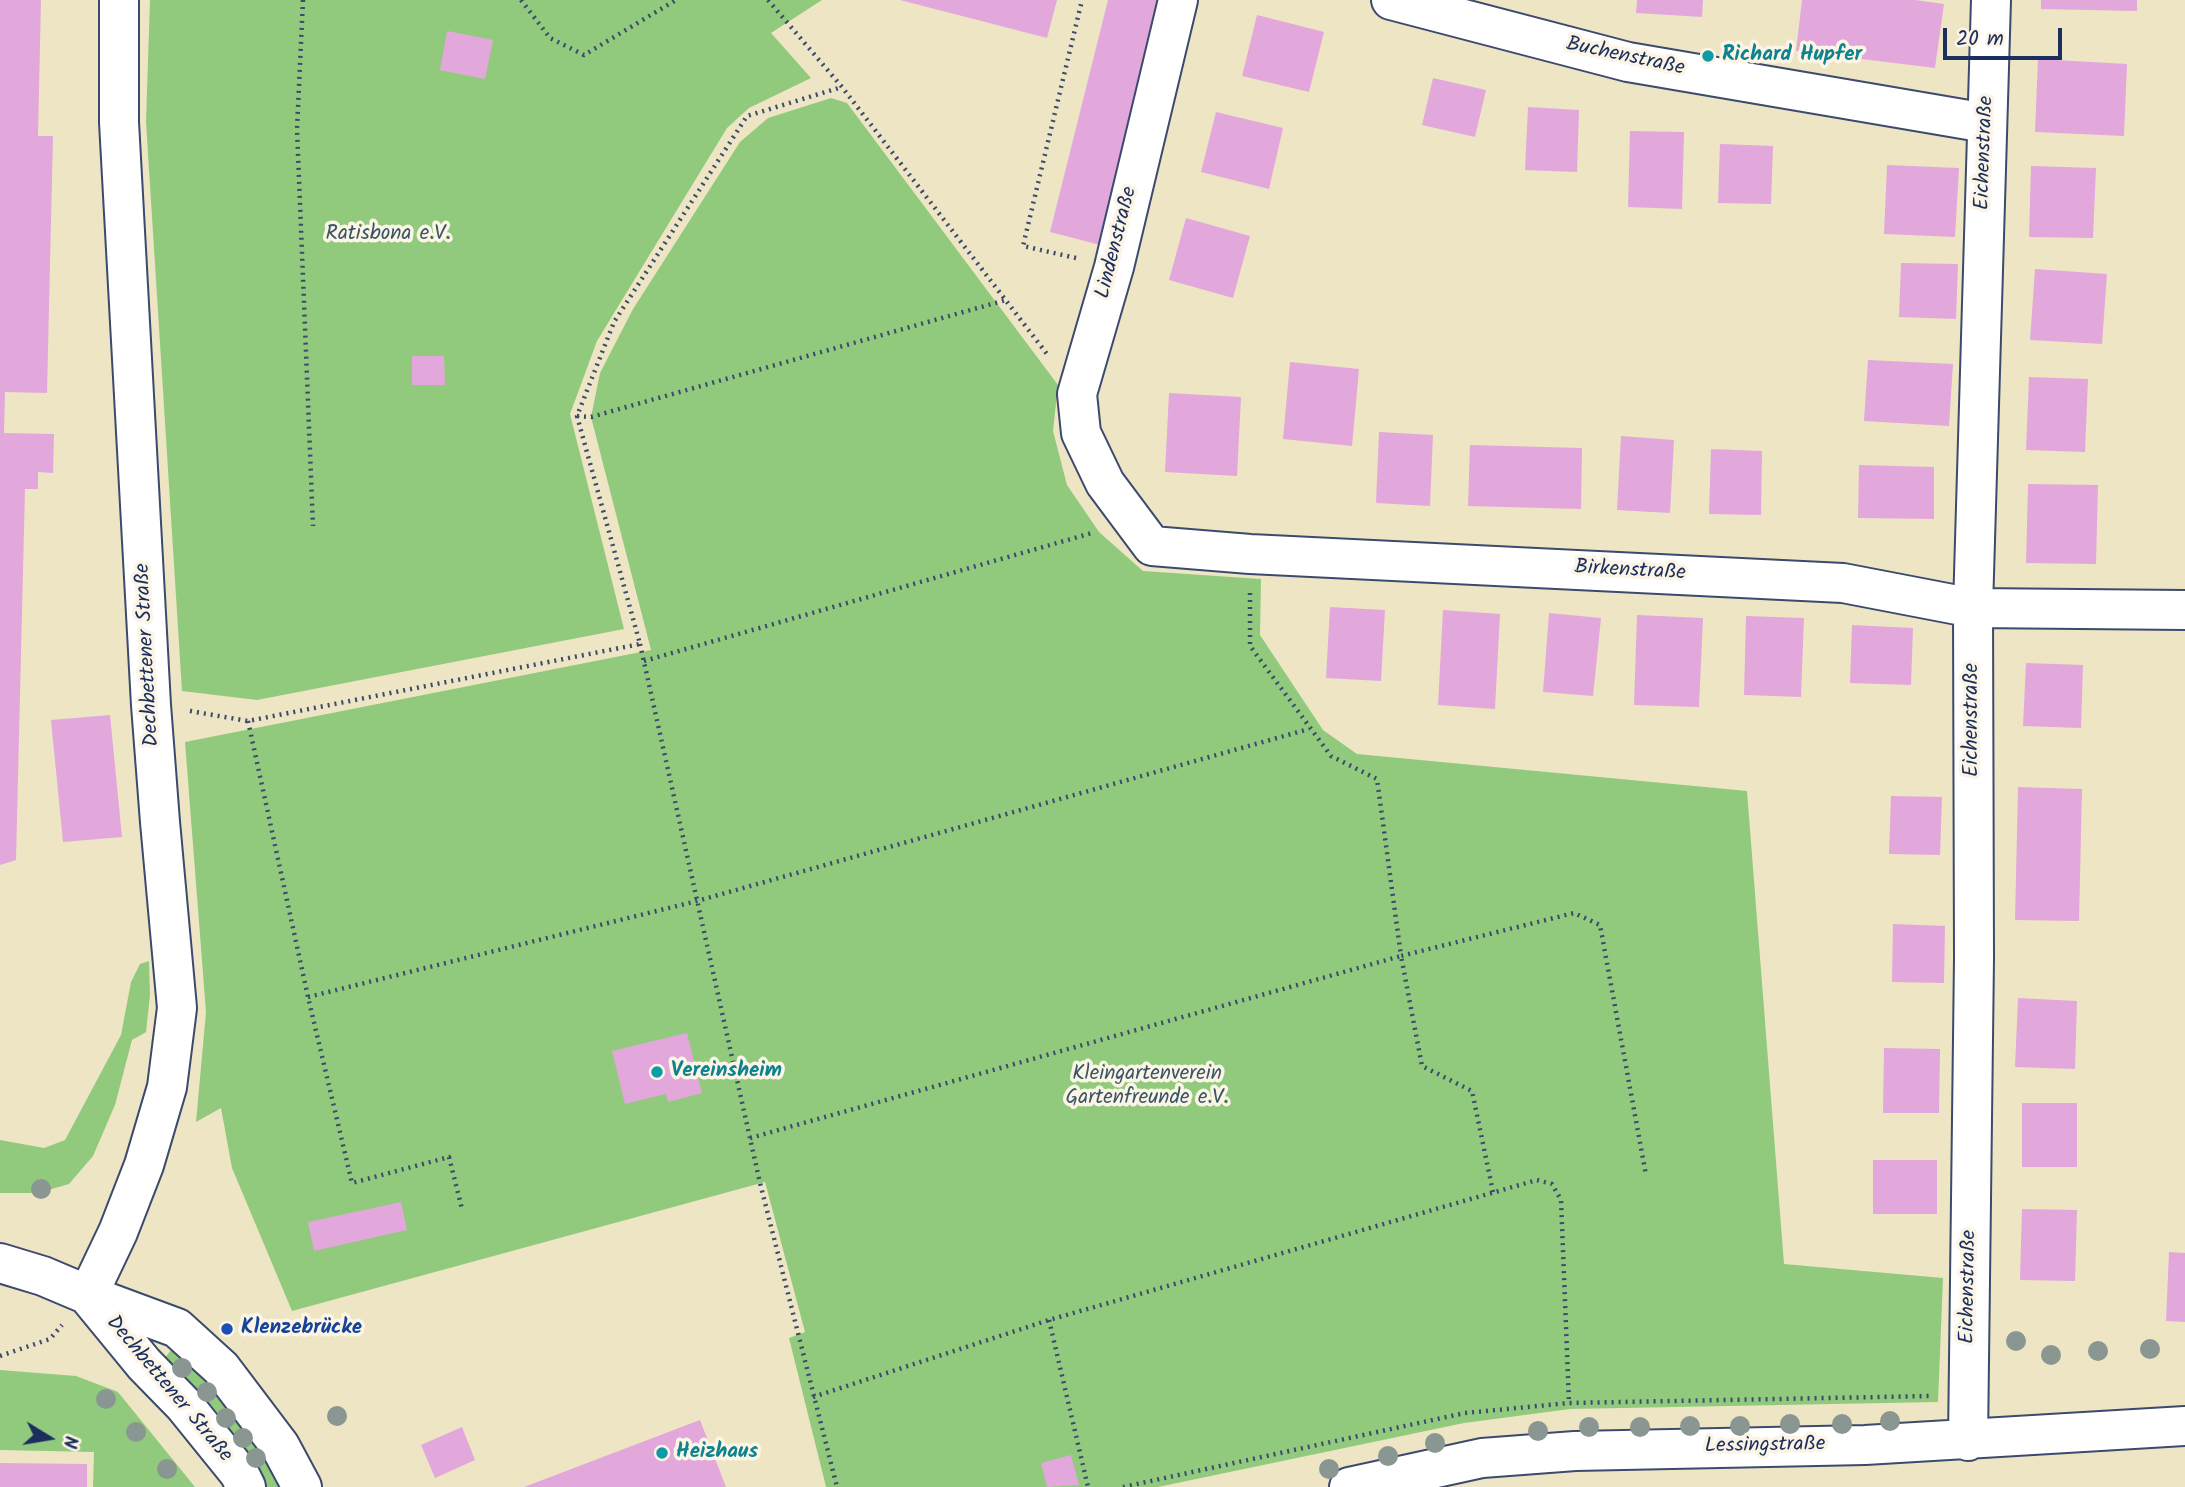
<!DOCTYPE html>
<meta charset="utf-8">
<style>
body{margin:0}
#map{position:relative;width:2185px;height:1487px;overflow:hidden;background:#eee5c5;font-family:Kalam,sans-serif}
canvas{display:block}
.north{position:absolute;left:14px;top:1403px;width:70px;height:70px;-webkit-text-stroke:5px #fcf5e5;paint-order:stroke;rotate:101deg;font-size:19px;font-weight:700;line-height:28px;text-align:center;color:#1b2f5e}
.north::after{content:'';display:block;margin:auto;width:24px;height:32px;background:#1b2f5e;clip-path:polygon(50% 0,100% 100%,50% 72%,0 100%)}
.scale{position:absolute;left:1943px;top:28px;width:119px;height:32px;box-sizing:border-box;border:4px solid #1b2f5e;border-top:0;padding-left:9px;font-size:21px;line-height:24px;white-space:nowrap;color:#1b2f5e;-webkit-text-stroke:5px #fcf5e5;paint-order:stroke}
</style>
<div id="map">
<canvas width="2185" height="1487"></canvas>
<div class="north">N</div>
<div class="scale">20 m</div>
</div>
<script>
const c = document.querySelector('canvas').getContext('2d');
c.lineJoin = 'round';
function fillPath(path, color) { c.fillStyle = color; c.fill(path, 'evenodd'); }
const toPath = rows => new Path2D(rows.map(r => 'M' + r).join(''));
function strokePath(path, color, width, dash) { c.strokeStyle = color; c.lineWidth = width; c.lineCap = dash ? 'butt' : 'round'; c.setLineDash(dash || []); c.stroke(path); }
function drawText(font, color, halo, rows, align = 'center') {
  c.font = font + ' Kalam,sans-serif'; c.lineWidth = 7; c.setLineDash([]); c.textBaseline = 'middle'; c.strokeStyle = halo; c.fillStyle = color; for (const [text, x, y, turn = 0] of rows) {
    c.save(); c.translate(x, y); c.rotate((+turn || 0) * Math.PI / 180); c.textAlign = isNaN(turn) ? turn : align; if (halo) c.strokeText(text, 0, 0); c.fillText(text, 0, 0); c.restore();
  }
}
fillPath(toPath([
 [150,0,822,0,771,33,811,78,749,108,727,128,597,341,570,414,624,629,257,700,182,691,146,122],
 [831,98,847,103,1058,385,1053,431,1067,485,1099,532,1143,571,1261,579,1260,635,1323,730,1357,754,1747,791,1784,1264,1943,1278,1938,1402,1570,1409,1464,1423,1158,1487,826,1487,789,1338,805,1332,765,1182,292,1311,232,1168,221,1108,196,1122,206,1012,185,742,651,650,591,417,600,373,633,309,740,142,768,118],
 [149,961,150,995,146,1032,132,1040,115,1105,93,1156,69,1184,38,1193,0,1193,0,1140,44,1148,65,1140,121,1035,131,982,140,964],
 [175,1345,217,1392,246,1430,281,1487,267,1487,242,1446,217,1412,192,1384,164,1359],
 [0,1370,76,1376,118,1392,195,1487,93,1487,94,1452,0,1450]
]), '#92ca7d');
fillPath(toPath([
 [0,0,41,0,38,136,53,136,47,393,5,392,4,433,54,434,53,473,38,472,38,489,25,489,16,860,0,865],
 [900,0,1057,0,1047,38],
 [1108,0,1165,0,1104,246,1050,232],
 [1637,0,1703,0,1702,17,1636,13],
 [1802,0,1915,0,1944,4,1935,68,1796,51],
 [2041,0,2137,0,2137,11,2041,9],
 [1257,15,1324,32,1309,92,1242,76],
 [447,31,493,40,485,79,440,70],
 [2038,59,2127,64,2124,136,2035,132],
 [1433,78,1486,90,1475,137,1422,125],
 [1528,107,1579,110,1577,172,1525,170],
 [1216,112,1283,128,1269,189,1201,172],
 [1630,131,1684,132,1682,209,1628,207],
 [1720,144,1773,146,1771,204,1718,203],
 [1887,165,1959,168,1955,237,1884,234],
 [2031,166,2096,168,2093,238,2029,237],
 [1186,218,1250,236,1233,298,1169,280],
 [1901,263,1958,264,1956,319,1899,317],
 [2035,269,2107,274,2102,344,2030,340],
 [412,356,444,356,445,385,412,385],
 [1868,360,1953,364,1949,426,1864,421],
 [1290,362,1359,369,1352,446,1283,439],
 [2029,377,2088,379,2085,452,2026,450],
 [1169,393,1241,397,1237,476,1165,472],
 [1379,432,1433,435,1430,506,1376,503],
 [1621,436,1674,440,1670,513,1617,510],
 [1470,445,1582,448,1581,509,1468,506],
 [1711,449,1762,451,1761,515,1709,514],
 [1859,465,1934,467,1934,519,1858,518],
 [2028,484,2098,485,2096,564,2026,563],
 [1330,607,1385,610,1381,681,1326,678],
 [1443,610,1500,614,1495,709,1438,705],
 [1549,613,1601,618,1593,696,1543,692],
 [1637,615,1703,618,1699,707,1634,705],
 [1746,616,1804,618,1801,697,1744,695],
 [1852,625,1913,628,1911,685,1850,683],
 [2026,663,2083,665,2081,728,2023,726],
 [110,715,122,837,63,842,51,720],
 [2018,787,2082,789,2079,921,2015,920],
 [1891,796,1942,797,1940,855,1889,854],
 [1893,924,1945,926,1944,983,1892,982],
 [2018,998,2077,1001,2075,1069,2015,1067],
 [687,1033,702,1093,668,1102,666,1094,625,1104,612,1051],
 [1884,1048,1940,1049,1939,1113,1883,1113],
 [2022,1103,2077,1103,2077,1167,2022,1167],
 [1873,1160,1937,1160,1937,1214,1873,1214],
 [401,1202,407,1230,314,1251,308,1222],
 [2022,1209,2077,1210,2075,1281,2020,1280],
 [2169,1252,2185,1253,2185,1322,2166,1321],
 [700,1420,726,1487,524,1487],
 [462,1427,475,1460,435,1478,421,1445],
 [1071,1455,1079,1485,1047,1487,1041,1463],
 [0,1463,87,1464,87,1487,0,1487]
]), '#e2a8db');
const minor = toPath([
 [1178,0,1114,267,1077,394,1081,433,1105,483,1152,546,1250,554,1843,583,1973,608,2185,610],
 [1391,0,1628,62,1986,123],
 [0,1263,43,1276,88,1295,177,1328,221,1368,280,1446,302,1487],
 [88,1295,118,1232,144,1165,167,1087,177,1008,160,822,151,705,119,122,119,0],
 [89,1297,144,1364,184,1405,239,1473,246,1487],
 [1968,1441,1974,958,1973,608,1991,0],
 [1349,1487,1482,1458,1575,1451,1865,1445,2185,1426]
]);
strokePath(minor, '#3b4a6d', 42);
strokePath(toPath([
 [303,0,297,129,313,526],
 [521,0,550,38,584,55,676,0],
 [768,0,842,87,1047,354],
 [1076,258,1023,246,1082,0],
 [577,416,591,417,1006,300],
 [1250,593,1250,646,1331,756,1377,779,1401,956,1574,913,1600,925,1646,1175],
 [640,644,760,1183,837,1487],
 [644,661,1092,533],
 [190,711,248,721,640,644,577,416,614,322,747,116,842,87],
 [248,721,308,997,352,1183,449,1157,462,1209],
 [308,997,697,901,1309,729],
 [750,1138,1401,956,1422,1066,1472,1091,1493,1192],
 [1049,1320,1088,1487],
 [0,1356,50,1339,62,1325],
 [813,1397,1049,1320,1537,1180,1552,1184,1561,1200,1569,1403],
 [1123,1487,1465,1413,1569,1403,1931,1396]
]), '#3b4a6d', 4.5, [2, 5]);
strokePath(minor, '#fff', 38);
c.fillStyle = '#8a9691';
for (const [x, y] of [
 [41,1189],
 [2016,1341],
 [2150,1349],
 [2098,1351],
 [2051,1355],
 [182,1368],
 [207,1392],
 [106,1399],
 [337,1416],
 [226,1418],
 [1890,1421],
 [1790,1424],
 [1842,1424],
 [1690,1426],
 [1740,1426],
 [1589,1427],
 [1640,1427],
 [1538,1431],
 [136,1432],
 [243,1438],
 [1435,1443],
 [1388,1456],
 [256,1458],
 [167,1469],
 [1329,1469]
]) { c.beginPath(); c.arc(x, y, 10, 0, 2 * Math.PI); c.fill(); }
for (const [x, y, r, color] of [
 [1708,56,7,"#0f9aa8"],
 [657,1072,7,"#0f9aa8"],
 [227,1329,7,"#1a4fb4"],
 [662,1453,7,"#0f9aa8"]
]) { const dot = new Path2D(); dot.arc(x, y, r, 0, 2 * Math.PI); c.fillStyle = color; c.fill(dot); strokePath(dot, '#fcf5e5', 2.5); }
drawText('bold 21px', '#0d838f', '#fcf5e5', [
 ["Richard Hupfer",1722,56],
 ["Vereinsheim",671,1072],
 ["Heizhaus",676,1453]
], 'left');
drawText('21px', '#1b2f5e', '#fcf5e5', [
 ["Buchenstraße",1625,58,12],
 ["Eichenstraße",1986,153,-88],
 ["Lindenstraße",1118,243,-76],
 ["Birkenstraße",1630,572,3],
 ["Dechbettener Straße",149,655,-93],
 ["Eichenstraße",1973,720,-90],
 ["Eichenstraße",1970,1287,-89],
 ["Dechbettener Straße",168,1390,50],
 ["Lessingstraße",1765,1447,-1]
]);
drawText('21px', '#395666', '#fcf5e5', [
 ["Ratisbona e.V.",388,235],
 ["Kleingartenverein",1147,1075],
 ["Gartenfreunde e.V.",1147,1099]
]);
drawText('bold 21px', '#164399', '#fcf5e5', [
 ["Klenzebrücke",241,1329]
], 'left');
</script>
